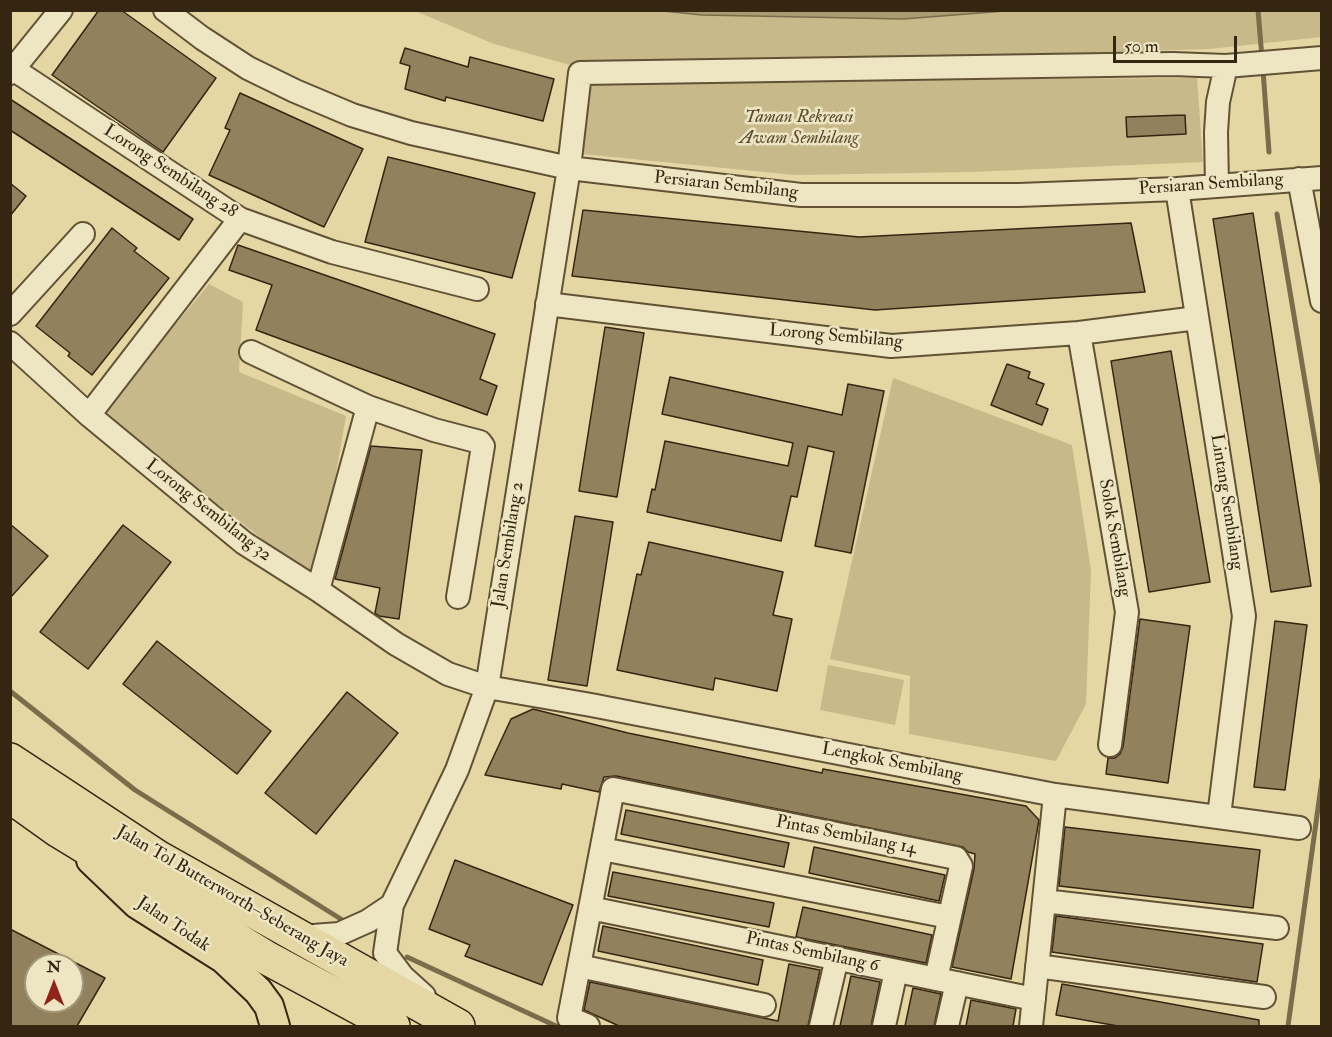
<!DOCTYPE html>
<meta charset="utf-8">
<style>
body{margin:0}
#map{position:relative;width:1332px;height:1037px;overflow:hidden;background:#e5d7a3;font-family:"IM FELL Double Pica",serif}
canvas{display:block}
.frame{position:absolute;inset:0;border:12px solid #352612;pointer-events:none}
.north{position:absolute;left:24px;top:953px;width:60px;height:60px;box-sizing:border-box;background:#eee5c3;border:2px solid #a4997c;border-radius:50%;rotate:0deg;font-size:16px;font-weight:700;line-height:24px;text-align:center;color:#352612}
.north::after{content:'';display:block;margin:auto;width:21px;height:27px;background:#8f2418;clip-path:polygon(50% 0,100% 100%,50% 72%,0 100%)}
.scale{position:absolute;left:1113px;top:36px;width:124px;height:27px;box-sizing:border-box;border:3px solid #352612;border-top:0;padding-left:8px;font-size:18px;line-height:21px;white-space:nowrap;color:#352612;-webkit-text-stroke:4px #eee5c3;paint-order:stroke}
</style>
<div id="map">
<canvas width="1332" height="1037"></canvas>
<div class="frame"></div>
<div class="north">N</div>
<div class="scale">50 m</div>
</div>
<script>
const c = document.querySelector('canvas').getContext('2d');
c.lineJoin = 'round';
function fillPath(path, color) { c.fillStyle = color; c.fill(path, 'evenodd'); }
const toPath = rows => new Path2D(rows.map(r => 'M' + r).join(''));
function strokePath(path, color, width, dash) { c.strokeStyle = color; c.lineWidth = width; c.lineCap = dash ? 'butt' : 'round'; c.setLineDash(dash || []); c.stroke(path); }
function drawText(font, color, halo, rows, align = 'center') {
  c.font = font + ' "IM FELL Double Pica",serif'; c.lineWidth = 5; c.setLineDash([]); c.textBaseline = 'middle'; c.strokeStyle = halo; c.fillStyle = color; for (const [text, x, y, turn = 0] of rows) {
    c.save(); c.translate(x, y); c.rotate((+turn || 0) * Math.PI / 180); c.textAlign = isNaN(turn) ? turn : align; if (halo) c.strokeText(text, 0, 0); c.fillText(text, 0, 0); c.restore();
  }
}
fillPath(toPath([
 [663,10,702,15,903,19,1005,10,1321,10,1322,37,1209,49,581,68,494,44,415,11],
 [1197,78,1203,162,971,172,795,175,582,154,585,82],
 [209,284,243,302,239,372,346,416,317,582,102,413],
 [893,378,1072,445,1091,570,1086,704,1056,761,909,734,910,676,830,659],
 [828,665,904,680,895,725,820,710]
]), '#c7b98a');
const water = toPath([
 [663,11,663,10,1005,11,903,19,702,15,663,11]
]);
fillPath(water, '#a99b72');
strokePath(water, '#7b6c4c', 1.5);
strokePath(toPath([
 [1258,10,1262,58],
 [1263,70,1269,152],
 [1277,214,1322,483],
 [10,691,135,790,344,921],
 [407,957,556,1026],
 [1288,1026,1322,779]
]), '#7b6c4c', 5);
const building = toPath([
 [99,10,121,10,216,78,163,152,52,75,99,10],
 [405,48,468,67,470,57,554,79,543,121,446,97,445,101,405,89,410,66,400,63,405,48],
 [240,93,363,149,324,227,209,175,230,130,225,128,240,93],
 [10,99,193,219,179,240,10,130,10,99],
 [1185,115,1186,134,1127,137,1126,117,1185,115],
 [388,157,535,193,512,278,365,242,388,157],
 [10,183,26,196,10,216,10,183],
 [583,210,859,237,1131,223,1145,292,875,310,572,276,583,210],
 [1253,213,1311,586,1271,592,1213,219,1253,213],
 [112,228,137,248,134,251,169,278,92,375,68,356,70,353,36,326,112,228],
 [238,245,495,334,480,379,497,386,487,415,256,330,272,285,229,270,238,245],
 [605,327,644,333,617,497,579,491,605,327],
 [1171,351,1210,582,1149,592,1111,361,1171,351],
 [1007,364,1030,372,1028,378,1044,384,1036,404,1048,409,1042,425,991,405,1007,364],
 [670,377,842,415,848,384,884,391,851,553,815,546,834,452,808,446,797,497,791,496,781,541,647,512,652,489,655,490,665,441,788,466,793,443,662,414,670,377],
 [371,446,422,450,399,619,379,616,375,613,380,588,335,579,371,446],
 [575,516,613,522,587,686,548,680,575,516],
 [10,524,48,556,10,598,10,524],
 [123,525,171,562,88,669,40,632,123,525],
 [649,542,783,572,773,615,792,619,777,691,715,678,713,690,617,670,637,574,641,575,649,542],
 [1140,619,1190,626,1168,783,1106,774,1108,758,1115,758,1120,754,1123,747,1140,619],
 [1275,621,1307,625,1285,790,1254,787,1275,621],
 [157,641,271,731,237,774,123,684,157,641],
 [347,692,398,733,316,834,265,793,347,692],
 [533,709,628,733,822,773,823,769,1026,806,1039,820,1011,979,952,967,974,869,975,854,968,852,963,847,616,776,604,777,599,792,562,784,561,789,485,775,511,719,533,709],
 [626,810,789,843,784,867,621,834,626,810],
 [1065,827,1260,850,1253,908,1059,886,1065,827],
 [814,847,945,875,939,901,809,873,814,847],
 [455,860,573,905,542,985,465,956,470,945,429,929,455,860],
 [613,872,774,903,769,927,608,896,613,872],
 [803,907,932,935,926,963,796,937,803,907],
 [1056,916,1263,944,1257,982,1052,952,1056,916],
 [603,926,763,960,758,985,598,951,603,926],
 [10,929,105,978,77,1026,10,1026,10,929],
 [36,965,72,965,72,1001,36,1001,36,965],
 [789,964,820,970,808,1026,619,1026,584,1010,590,982,778,1021,789,964],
 [851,976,880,982,871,1026,840,1026,851,976],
 [1062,984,1259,1020,1259,1026,1118,1026,1056,1015,1062,984],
 [913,988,941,994,934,1026,905,1026,913,988],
 [971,1000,1016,1009,1013,1026,966,1026,971,1000]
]);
fillPath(building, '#91825d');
strokePath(building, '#352612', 1.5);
const minor = toPath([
 [165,10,202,38,248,68,295,91,352,115,411,133,569,168,801,195,1019,195,1177,189,1322,178],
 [13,69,240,219,332,252,477,289],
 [10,73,61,10],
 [1299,179,1322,301],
 [1217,186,1216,132,1218,102,1226,66],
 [1177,189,1244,616,1219,816],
 [547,304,891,346,1079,333,1197,318],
 [10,314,83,234],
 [1079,333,1127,612,1110,745],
 [10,343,89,415,244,543,318,590,396,644,448,674,487,687,591,705,1055,795,1299,828],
 [251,352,368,407,434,430,480,442,483,446,458,597],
 [89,415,240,219],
 [318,590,368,407],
 [602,849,949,917],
 [1044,901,1277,928],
 [590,908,1034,999],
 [300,937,339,934,368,921,392,905],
 [579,966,764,1005],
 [1037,966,1264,997],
 [424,996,403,977,385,953,392,905,457,770,487,687,569,168,580,73,1173,64,1226,66,1322,58],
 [588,1026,569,1018,613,789,956,858,961,866,936,979],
 [821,1026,837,958],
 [884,1026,896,971],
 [947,1026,957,983],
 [1031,1026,1055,795]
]);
const major = toPath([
 [91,860,137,904,224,959,258,991,269,1006,275,1026]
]);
const highway = toPath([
 [10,760,159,858,458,1026],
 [10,796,59,831,267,958,393,1026]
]);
strokePath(minor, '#615236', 26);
strokePath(major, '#352612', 32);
strokePath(highway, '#352612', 36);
strokePath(minor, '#eee5c3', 22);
strokePath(major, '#e5d7a3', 28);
strokePath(highway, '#e5d7a3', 33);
drawText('italic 18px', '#5a4b30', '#eee5c3', [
 ["Taman Rekreasi",799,118],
 ["Awam Sembilang",799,139]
]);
drawText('18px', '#352612', '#eee5c3', [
 ["Lorong Sembilang 28",170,172,33],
 ["Persiaran Sembilang",1211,185,-4],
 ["Persiaran Sembilang",726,186,6],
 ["Lorong Sembilang",836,337,5],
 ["Lintang Sembilang",1226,502,81],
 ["Lorong Sembilang 32",208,511,38],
 ["Solok Sembilang",1114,538,80],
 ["Jalan Sembilang 2",509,545,-81],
 ["Lengkok Sembilang",892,763,11],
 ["Pintas Sembilang 14",846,836,11],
 ["Jalan Tol Butterworth–Seberang Jaya",232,897,30],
 ["Jalan Todak",173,925,34],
 ["Pintas Sembilang 6",812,953,12]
]);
</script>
